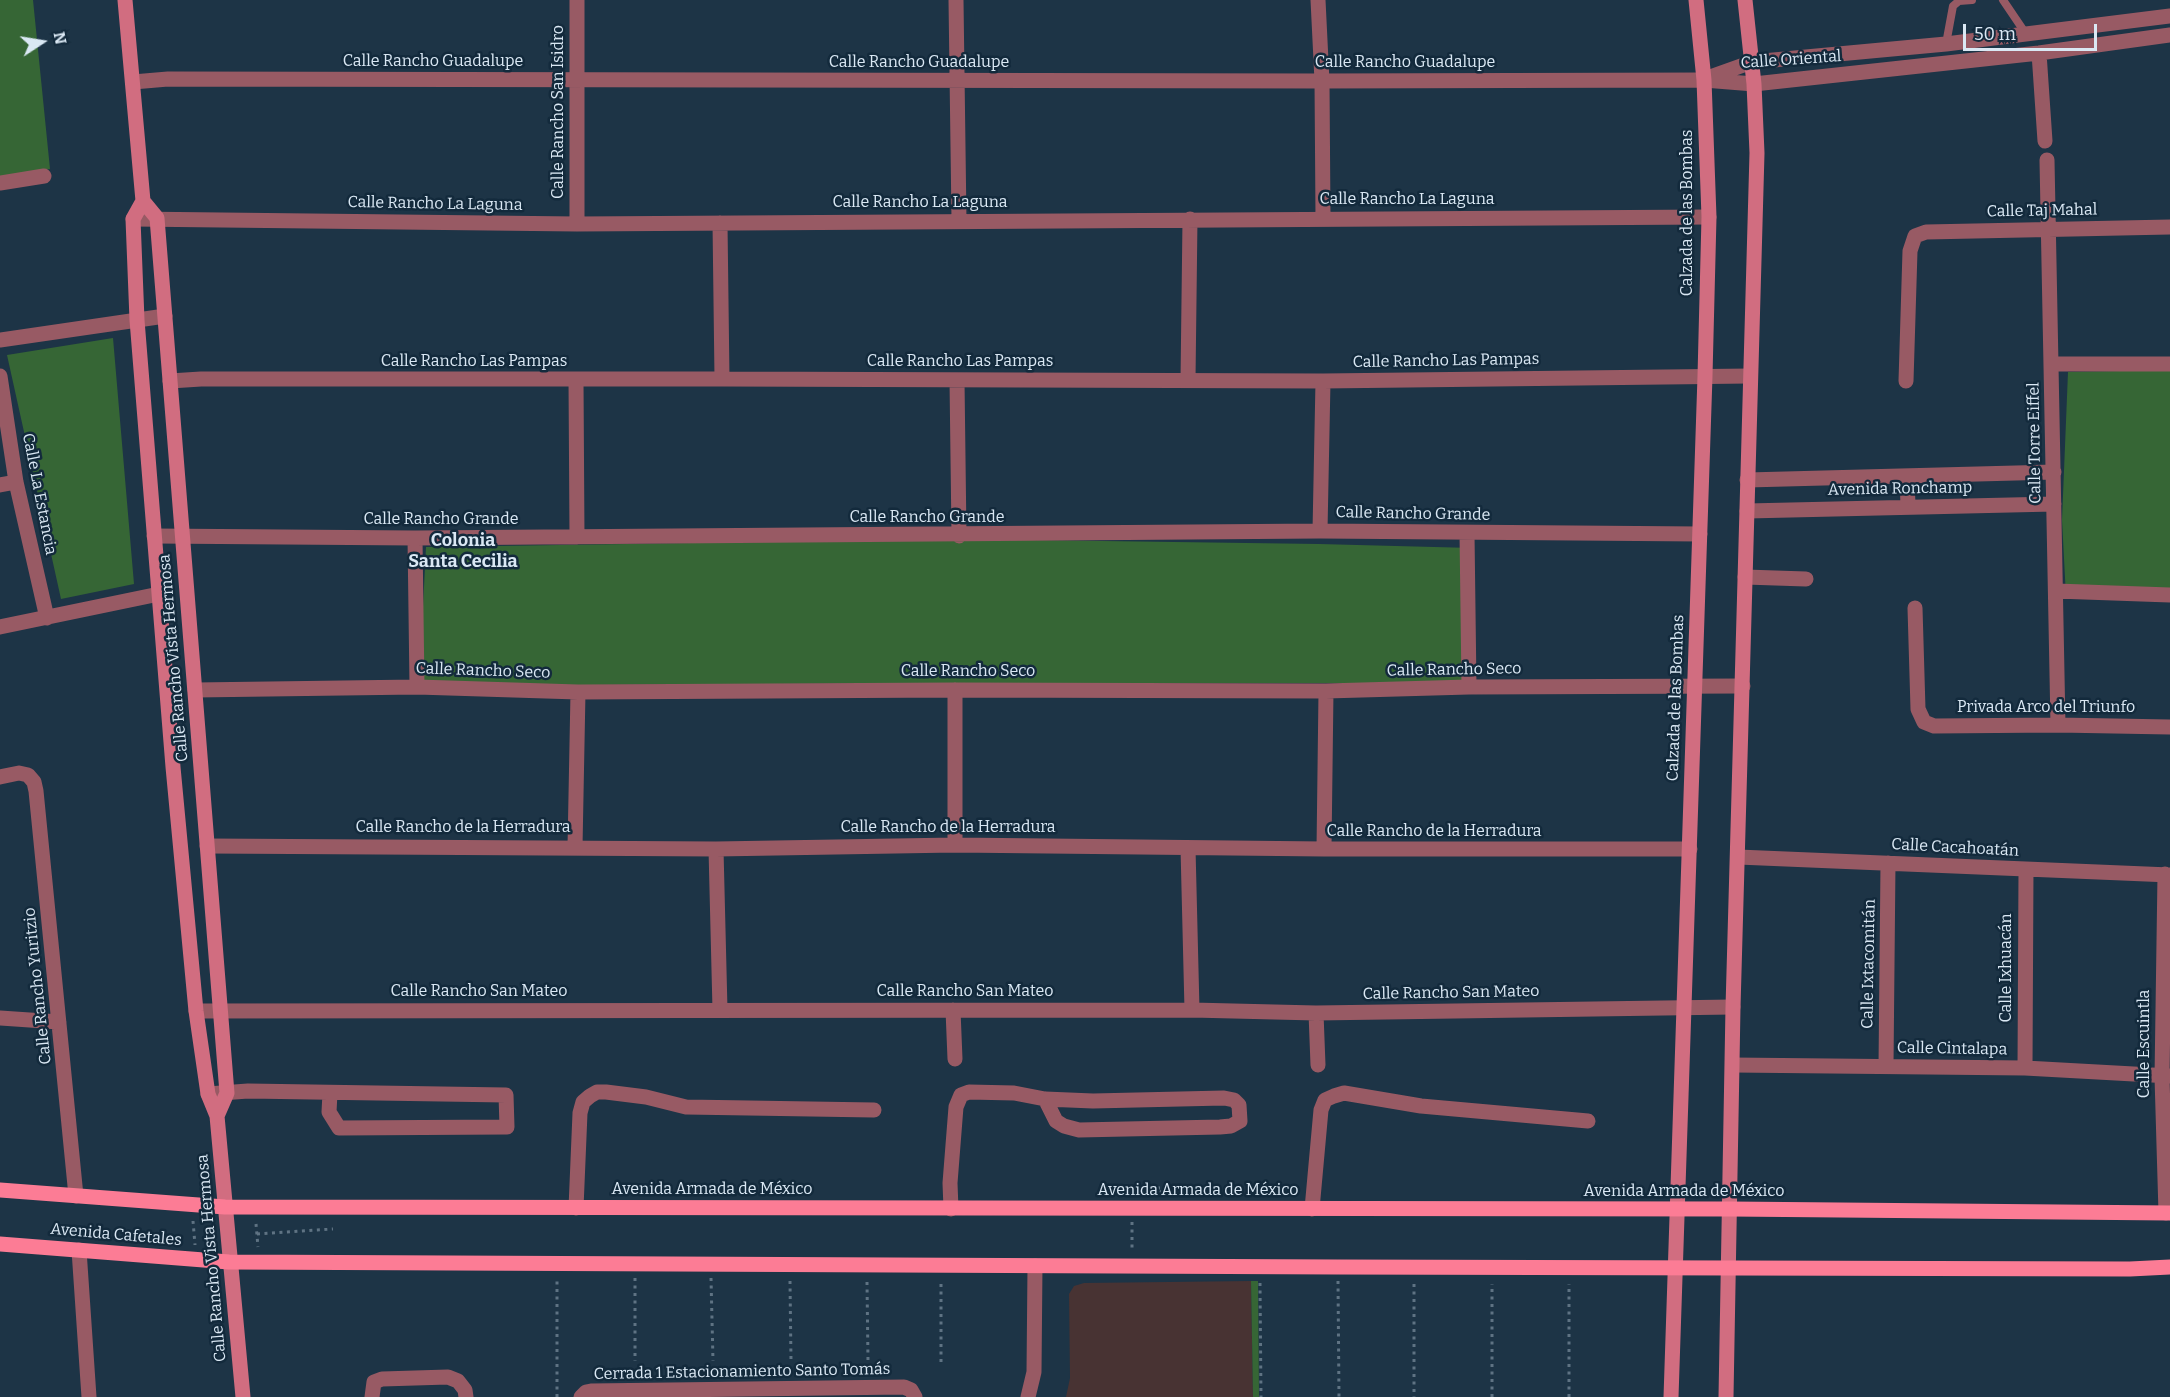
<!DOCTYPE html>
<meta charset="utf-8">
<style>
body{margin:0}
#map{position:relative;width:2170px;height:1397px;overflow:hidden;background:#1d3446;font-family:Bitter,serif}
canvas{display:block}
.north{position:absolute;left:12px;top:12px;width:60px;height:60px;-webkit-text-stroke:4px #132a3c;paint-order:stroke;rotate:78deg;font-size:16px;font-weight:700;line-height:24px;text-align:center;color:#dae8f4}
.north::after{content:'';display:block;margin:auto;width:21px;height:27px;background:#dae8f4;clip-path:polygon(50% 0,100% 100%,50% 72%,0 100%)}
.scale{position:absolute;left:1963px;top:24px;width:134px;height:27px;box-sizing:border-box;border:3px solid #dae8f4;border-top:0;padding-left:8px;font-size:18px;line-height:21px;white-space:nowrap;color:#dae8f4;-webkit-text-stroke:4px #132a3c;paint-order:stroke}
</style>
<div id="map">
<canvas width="2170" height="1397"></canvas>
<div class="north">N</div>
<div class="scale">50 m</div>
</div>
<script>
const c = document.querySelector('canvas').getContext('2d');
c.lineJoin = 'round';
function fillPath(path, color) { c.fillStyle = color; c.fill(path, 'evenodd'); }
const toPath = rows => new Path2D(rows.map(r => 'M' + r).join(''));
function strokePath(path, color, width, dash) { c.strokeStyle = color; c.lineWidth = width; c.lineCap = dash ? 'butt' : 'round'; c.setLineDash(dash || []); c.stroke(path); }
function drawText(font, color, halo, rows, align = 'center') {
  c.font = font + ' Bitter,serif'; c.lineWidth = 5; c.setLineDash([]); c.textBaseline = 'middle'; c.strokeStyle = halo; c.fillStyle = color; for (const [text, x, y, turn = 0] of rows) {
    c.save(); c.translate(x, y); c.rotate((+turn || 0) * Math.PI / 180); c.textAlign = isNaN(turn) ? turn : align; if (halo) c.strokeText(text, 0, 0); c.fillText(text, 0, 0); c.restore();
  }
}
fillPath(toPath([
 [1251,1281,1253,1397,1066,1397,1070,1378,1069,1294,1074,1286,1084,1283]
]), '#483333');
fillPath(toPath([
 [0,0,33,0,50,169,0,177],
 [113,338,134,584,61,599,7,355],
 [2170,370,2170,598,2066,597,2062,520,2068,372],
 [959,539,1319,544,1473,548,1474,683,957,683,419,686,426,547],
 [1251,1281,1258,1281,1259,1397,1253,1397]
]), '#366635');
strokePath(toPath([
 [1132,1192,1132,1187,1162,1188,1161,1193],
 [193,1221,195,1245],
 [1132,1222,1132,1252],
 [256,1224,258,1247],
 [257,1234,333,1229],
 [635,1278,635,1361],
 [711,1278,713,1361],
 [790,1281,791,1361],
 [1338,1281,1339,1397],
 [867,1282,868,1361],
 [1260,1283,1261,1397],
 [1414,1284,1414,1397],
 [941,1362,941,1282],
 [557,1397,557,1280],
 [1492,1397,1492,1284],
 [1569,1397,1569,1284]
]), '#5f7383', 3, [3, 4.5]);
strokePath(toPath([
 [2003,0,2026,34],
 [1946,44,1953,6,1959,1,1972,0]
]), '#985a64', 8);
strokePath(toPath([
 [956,0,959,220],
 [1318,0,1322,81,1323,218],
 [2039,53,2045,141],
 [1710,77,1752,62,1946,44,2170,16],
 [133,82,168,79,1322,81,1704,80,1754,84,2039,53,2170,35],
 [2047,160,2058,725],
 [0,183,44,176],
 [133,219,577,224,1709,217],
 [720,223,722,379],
 [577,224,577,0],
 [0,340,165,316],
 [2052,364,2170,364],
 [0,376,16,482,47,618],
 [576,380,577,537],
 [957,380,959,536],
 [1188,380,1190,219],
 [170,381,201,379,722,379,1323,381,1750,376],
 [1906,381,1910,251,1915,236,1926,232,2170,227],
 [1907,476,1908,507],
 [1747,480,2054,472],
 [0,485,16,482],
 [1747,511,2054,504],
 [1320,531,1323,381],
 [1467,533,1469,687],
 [154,536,415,538,1320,531,1700,534],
 [415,538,417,687],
 [1745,577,1806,579],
 [2056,591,2170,595],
 [1915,608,1918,709,1924,722,1934,726,2058,725,2170,727],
 [0,627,159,594],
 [195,690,417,687,578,692,955,690,1326,691,1469,687,1743,686],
 [0,777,19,773,28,775,34,782,36,791,76,1196],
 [955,845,955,690],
 [207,846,716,849,955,845,1324,849,1690,849],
 [575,847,578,692],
 [1188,848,1192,1010],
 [716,849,720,1010],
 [1324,849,1326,691],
 [1738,857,2170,875],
 [2165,874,2162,1077,2166,1213],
 [953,1010,955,1059],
 [196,1011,1192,1010,1316,1013,1733,1007],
 [1316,1013,1318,1065],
 [0,1018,59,1022],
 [1733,1065,2025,1068,2170,1076],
 [1886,1066,1888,863],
 [2025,1068,2026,869],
 [208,1094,248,1091,506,1095,507,1127,339,1128,329,1112,330,1093],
 [576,1208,580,1113,583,1102,590,1096,597,1092,606,1092,646,1097,686,1107,874,1110],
 [951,1209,950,1183,956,1107,961,1095,969,1092,1014,1093,1045,1099,1093,1101,1224,1098,1234,1100,1239,1105,1240,1121,1231,1126,1220,1127,1079,1130,1064,1126,1056,1121,1045,1099],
 [1312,1209,1321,1110,1325,1100,1334,1096,1344,1093,1421,1106,1588,1121],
 [79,1250,89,1397],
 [372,1397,374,1382,382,1379,448,1377,458,1381,465,1390,466,1397],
 [581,1397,586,1392,591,1391,904,1387,911,1390,915,1397],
 [1028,1397,1034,1372,1035,1266]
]), '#985a64', 15);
strokePath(toPath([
 [125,0,143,201,157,218,227,1093,217,1116],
 [143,201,133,219,137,320,173,767,196,1011,208,1094,217,1116,243,1397],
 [1671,1397,1705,376,1709,217,1704,80,1696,0],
 [1726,1397,1733,1007,1757,153,1754,84,1745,0]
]), '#d16d80', 15);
strokePath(toPath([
 [0,1190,225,1207,1730,1209,2170,1213],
 [0,1244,229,1262,1338,1267,2130,1269,2170,1267]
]), '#fc7c95', 15);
drawText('16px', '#dae8f4', '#132a3c', [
 ["Calle Oriental",1791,60,-4],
 ["Calle Rancho Guadalupe",433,62],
 ["Calle Rancho Guadalupe",919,63],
 ["Calle Rancho Guadalupe",1405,63],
 ["Calle Rancho San Isidro",559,112,-90],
 ["Calle Rancho La Laguna",1407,200],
 ["Calle Rancho La Laguna",920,203],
 ["Calle Rancho La Laguna",435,204,1],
 ["Calle Taj Mahal",2042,211,-1],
 ["Calzada de las Bombas",1688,213,-90],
 ["Calle Rancho Las Pampas",1446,361,-1],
 ["Calle Rancho Las Pampas",474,362],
 ["Calle Rancho Las Pampas",960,362],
 ["Calle Torre Eiffel",2035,443,-91],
 ["Avenida Ronchamp",1900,489,-1],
 ["Calle La Estancia",39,494,79],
 ["Calle Rancho Grande",1413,514,1],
 ["Calle Rancho Grande",927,518],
 ["Calle Rancho Grande",441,520],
 ["Calle Rancho Vista Hermosa",174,658,-95],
 ["Calle Rancho Seco",1454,670,-1],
 ["Calle Rancho Seco",483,671,2],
 ["Calle Rancho Seco",968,672],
 ["Calzada de las Bombas",1676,698,-88],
 ["Privada Arco del Triunfo",2046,708],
 ["Calle Rancho de la Herradura",463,828],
 ["Calle Rancho de la Herradura",948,828],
 ["Calle Rancho de la Herradura",1434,832],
 ["Calle Cacahoatán",1955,848,3],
 ["Calle Ixtacomitán",1869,964,-89],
 ["Calle Ixhuacán",2007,968,-90],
 ["Calle Rancho Yuritzio",38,986,-96],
 ["Calle Rancho San Mateo",479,992],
 ["Calle Rancho San Mateo",965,992],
 ["Calle Rancho San Mateo",1451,993,-1],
 ["Calle Escuintla",2145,1044,-90],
 ["Calle Cintalapa",1952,1049,1],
 ["Avenida Armada de México",712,1190],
 ["Avenida Armada de México",1198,1191],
 ["Avenida Armada de México",1684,1192],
 ["Avenida Cafetales",116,1235,5],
 ["Calle Rancho Vista Hermosa",212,1258,-95],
 ["Cerrada 1 Estacionamiento Santo Tomás",742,1372,-1]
]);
drawText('bold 18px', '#dae8f4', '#132a3c', [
 ["Colonia",463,541],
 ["Santa Cecilia",463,562]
]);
</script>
